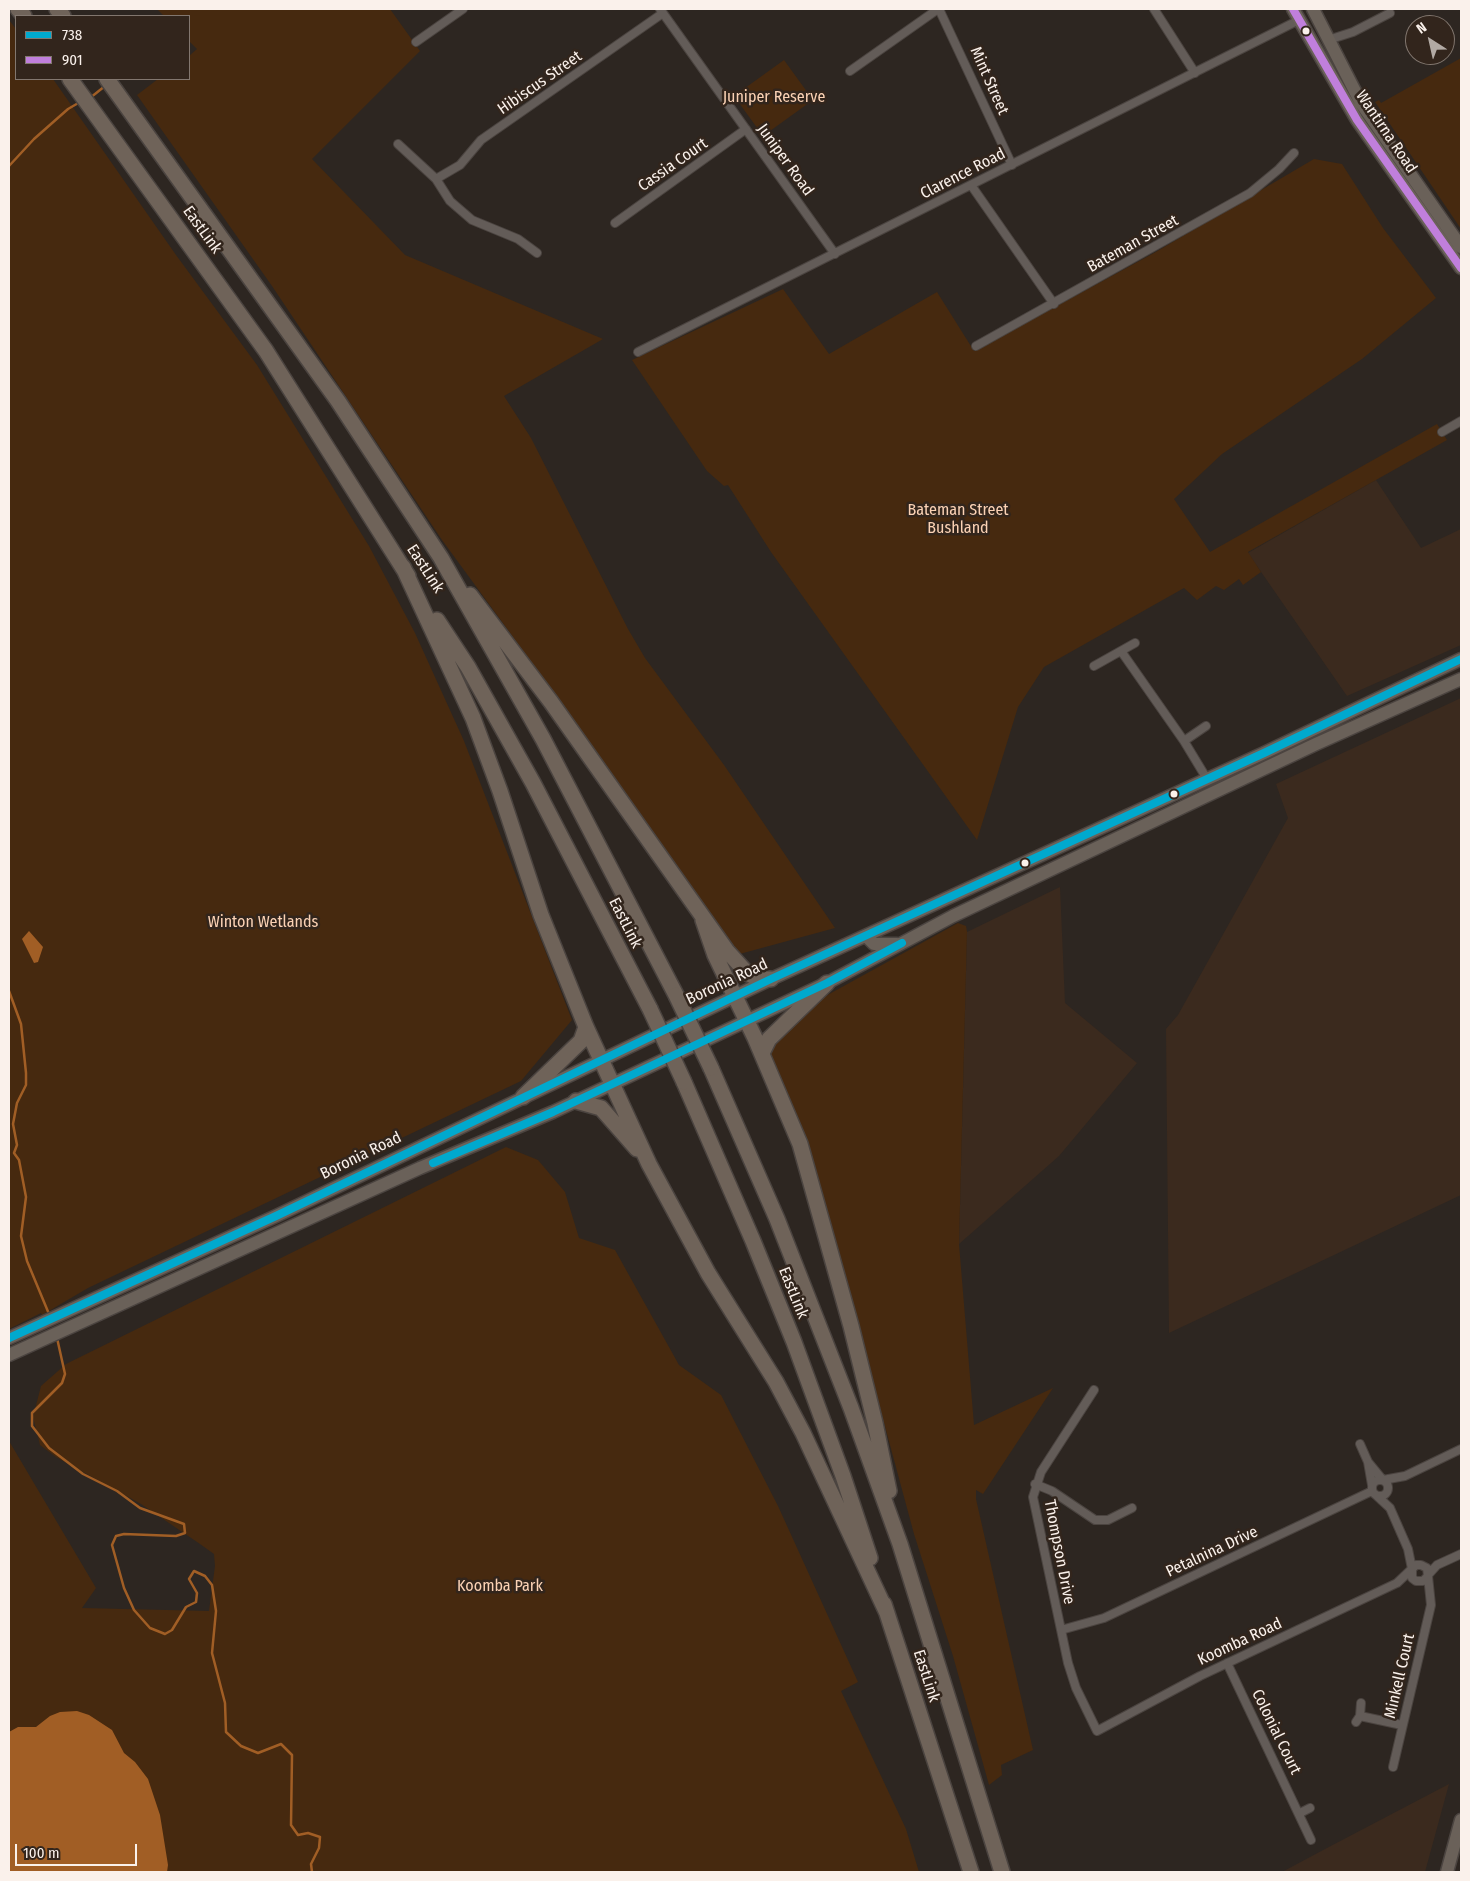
<!DOCTYPE html>
<style>
body{margin:0}
#map{position:relative;width:1470px;height:1881px;overflow:hidden;background:#2d2621;font-family:"Fira Sans Condensed",sans-serif}
canvas{display:block}
.frame{position:absolute;inset:0;border:10px solid #faf1eb;pointer-events:none}
.legend{position:absolute;left:15px;top:15px;width:175px;height:65px;box-sizing:border-box;background:#32251c;border:1px solid #82776f;margin:0;padding:6px 9px;list-style:none;font-size:15px;color:#faf1eb}
.legend li{display:flex;align-items:center;gap:10px;height:25px}
.legend b{width:25px;border:1px solid #82776f}
.north{position:absolute;left:1405px;top:15px;width:50px;height:50px;box-sizing:border-box;background:#32251c;border:1px solid #82776f;border-radius:50%;rotate:325deg;font-size:14px;font-weight:700;line-height:20px;text-align:center;color:#faf1eb}
.north::after{content:'';display:block;margin:auto;width:18px;height:22px;background:#b2aaa4;clip-path:polygon(50% 0,100% 100%,50% 72%,0 100%)}
.scale{position:absolute;left:15px;top:1844px;width:122px;height:22px;box-sizing:border-box;border:2px solid #faf1eb;border-top:0;padding-left:6px;font-size:15px;line-height:18px;white-space:nowrap;color:#faf1eb;-webkit-text-stroke:4px #32251c;paint-order:stroke}
</style>
<div id="map">
<canvas width="1470" height="1881"></canvas>
<div class="frame"></div>
<ul class="legend">
<li><b style="height:6px;background:#00a9ce"></b>738</li>
<li><b style="height:6px;background:#c07fdc"></b>901</li>
</ul>
<div class="north">N</div>
<div class="scale">100 m</div>
</div>
<script>
const c = document.querySelector('canvas').getContext('2d');
c.lineJoin = 'round';
function fillPath(path, color) { c.fillStyle = color; c.fill(path, 'evenodd'); }
const toPath = rows => new Path2D(rows.map(r => 'M' + r).join(''));
function strokePath(path, color, width, dash) { c.strokeStyle = color; c.lineWidth = width; c.lineCap = dash ? 'butt' : 'round'; c.setLineDash(dash || []); c.stroke(path); }
function drawText(font, color, halo, rows, align = 'center') {
  c.font = font + ' "Fira Sans Condensed",sans-serif'; c.lineWidth = 5; c.setLineDash([]); c.textBaseline = 'middle'; c.strokeStyle = halo; c.fillStyle = color; for (const [text, x, y, turn = 0] of rows) {
    c.save(); c.translate(x, y); c.rotate((+turn || 0) * Math.PI / 180); c.textAlign = isNaN(turn) ? turn : align; if (halo) c.strokeText(text, 0, 0); c.fillText(text, 0, 0); c.restore();
  }
}
fillPath(toPath([
 [1376,480,1421,548,1461,529,1461,645,1347,696,1248,553],
 [1461,698,1461,1195,1169,1333,1166,1029,1178,1015,1288,818,1276,784],
 [1060,887,1065,1003,1137,1063,1059,1156,959,1244,967,932],
 [1449,1784,1425,1872,1282,1872,1327,1848]
]), '#3b2a1e');
fillPath(toPath([
 [157,9,390,9,420,51,312,159,405,255,603,339,504,396,531,438,628,629,645,658,724,765,835,928,736,955,605,770,527,656,442,540,272,286,137,95,158,79,189,79,189,56,197,49,189,41,189,16,164,16],
 [9,20,16,29,16,79,53,79,176,255,257,365,369,546,415,633,464,741,572,1020,521,1081,88,1288,42,1315,41,1313,9,1329],
 [1461,58,1461,229,1375,102,1379,100,1381,103],
 [784,60,813,100,763,136,734,96],
 [1314,159,1342,164,1383,228,1436,298,1362,359,1222,454,1174,499,1210,552,1437,424,1447,440,1248,552,1261,572,1243,585,1239,579,1224,590,1216,586,1197,600,1184,588,1044,667,1018,707,977,840,771,552,728,485,724,486,707,471,632,360,783,289,829,354,937,292,974,351,1154,253],
 [958,923,966,926,967,932,959,1244,974,1425,1053,1388,983,1494,976,1490,976,1499,1033,1750,1001,1765,1002,1775,989,1785,953,1656,914,1534,825,1204,795,1112,770,1053,773,1042,813,1003],
 [506,1147,538,1160,565,1192,579,1238,615,1250,679,1365,721,1395,778,1506,858,1682,841,1691,906,1829,919,1872,9,1872,9,1441,96,1588,82,1608,209,1611,215,1566,214,1554,200,1544,141,1504,56,1457,40,1445,33,1417,41,1386,66,1364]
]), '#46290f');
fillPath(toPath([
 [29,931,43,947,38,962,34,963,22,939],
 [77,1711,89,1715,112,1730,124,1753,135,1762,148,1779,160,1815,168,1865,167,1872,9,1872,9,1732,18,1727,36,1727,50,1716,60,1712]
]), '#a15e25');
strokePath(toPath([
 [90,98,105,86],
 [9,166,34,139,68,109,80,102],
 [9,991,21,1024,26,1073,26,1085,17,1103,13,1124,17,1145,14,1153,19,1160,26,1197,21,1236,27,1261,49,1314],
 [57,1338,65,1374,62,1383,32,1413,32,1426,49,1448,83,1474,117,1491,140,1508,184,1524,185,1533,176,1536,124,1534,116,1536,112,1545,124,1588,134,1610,150,1628,165,1634,172,1630,186,1607,196,1602,197,1593,189,1579,194,1571,205,1576,212,1585,216,1611,212,1653,225,1703,226,1732,241,1746,258,1753,281,1744,292,1755,291,1825,298,1835,308,1833,320,1837,319,1848,311,1864,312,1872]
]), '#a15e25', 2.5);
const minor = toPath([
 [660,9,835,254],
 [939,9,1012,165],
 [1154,9,1195,73],
 [1328,40,1353,32,1390,13],
 [416,42,463,9],
 [850,71,938,9],
 [398,144,436,179,450,201,472,220,518,239,537,253],
 [436,179,460,165,481,140,663,13],
 [971,185,1054,304],
 [615,223,746,129],
 [976,346,1250,193,1279,169,1294,153],
 [638,352,1299,20],
 [1442,432,1461,421],
 [1121,651,1184,741,1207,779],
 [1094,666,1135,643],
 [1184,741,1206,726],
 [1094,1390,1041,1472,1033,1497,1068,1663,1076,1688,1097,1731,1200,1676,1397,1583,1416,1565,1421,1565,1427,1568,1428,1576,1423,1581,1416,1581,1412,1578,1412,1570],
 [1360,1444,1368,1462,1372,1485],
 [1368,1462,1382,1479],
 '1372 1488a8 8 0 1 1 16 0a8 8 0 1 1-16 0Z',
 [1383,1480,1405,1476,1461,1449],
 [1035,1484,1052,1491,1095,1520,1108,1520,1132,1508],
 [1376,1495,1390,1508,1408,1549,1412,1569],
 [1428,1575,1437,1565,1461,1554],
 [1061,1630,1104,1618,1372,1491],
 [1227,1663,1311,1840],
 [1360,1716,1402,1725],
 [1356,1722,1360,1716,1361,1703],
 [1393,1767,1431,1605,1428,1576],
 [1300,1813,1310,1808]
]);
const primary = toPath([
 [1293,9,1357,120,1461,268],
 [1313,9,1361,103,1461,247],
 [866,936,874,944,897,944],
 [9,1338,276,1216,771,979,1264,753,1461,659],
 [9,1355,420,1168,553,1112,827,983,953,916,1316,744,1461,679],
 [1447,1872,1461,1820]
]);
const motorway = toPath([
 [18,9,24,16],
 [57,9,63,16],
 [70,79,266,351,408,576],
 [107,79,338,401,441,558,543,739,676,995],
 [403,567,473,718,500,791,541,915,586,1027,649,1164,708,1273,776,1382,803,1433,887,1613],
 [470,595,551,702,727,951,747,973,758,979,771,979],
 [437,620,468,667,533,783,650,1009],
 [703,920,715,955,755,1038,800,1144,851,1326,875,1423,889,1491],
 [762,1053,769,1039,827,983],
 [711,1068,777,1219,851,1408,900,1544,1002,1872],
 [684,1082,753,1241,794,1342,843,1476,870,1558],
 [523,1097,581,1041,586,1027],
 [576,1101,601,1108,637,1149],
 [884,1604,971,1872]
]);
strokePath(minor, '#4b4440', 10);
strokePath(primary, '#4b4440', 15);
strokePath(motorway, '#4b4440', 18);
strokePath(minor, '#635c58', 8);
strokePath(primary, '#6a6159', 12);
strokePath(motorway, '#6f6359', 15);
const motorwayBridge = toPath([
 [676,995,711,1068],
 [650,1009,684,1082]
]);
strokePath(motorwayBridge, '#4b4440', 18, []);
strokePath(motorwayBridge, '#6f6359', 15);
strokePath(toPath([
 [433,1163,553,1112,827,983,902,943],
 [9,1338,276,1216,771,979,1264,753,1461,659]
]), '#00a9ce', 8);
strokePath(toPath([
 [1293,9,1357,120,1461,268]
]), '#c07fdc', 8);
for (const [x, y, r, color] of [
 [1306,31,4.5,"#faf1eb"],
 [1174,794,4.5,"#faf1eb"],
 [1025,863,4.5,"#faf1eb"]
]) { const dot = new Path2D(); dot.arc(x, y, r, 0, 2 * Math.PI); c.fillStyle = color; c.fill(dot); strokePath(dot, '#32251c', 2); }
drawText('16px', '#faf1eb', '#32251c', [
 ["Mint Street",989,81,66],
 ["Hibiscus Street",540,83,-35],
 ["Wantirna Road",1386,132,56],
 ["Juniper Road",785,160,54],
 ["Cassia Court",673,165,-35],
 ["Clarence Road",963,174,-27],
 ["EastLink",202,230,54],
 ["Bateman Street",1133,244,-29],
 ["EastLink",425,569,57],
 ["EastLink",625,923,63],
 ["Boronia Road",727,982,-25],
 ["Boronia Road",361,1156,-26],
 ["EastLink",793,1293,68],
 ["Thompson Drive",1059,1552,79],
 ["Petalnina Drive",1212,1552,-25],
 ["Koomba Road",1240,1642,-25],
 ["EastLink",926,1676,72],
 ["Minkell Court",1400,1676,-77],
 ["Colonial Court",1276,1732,64]
]);
drawText('16px', '#fbd2b5', '#32251c', [
 ["Juniper Reserve",774,98],
 ["Bateman Street",958,511],
 ["Bushland",958,529],
 ["Winton Wetlands",263,923],
 ["Koomba Park",500,1587]
]);
</script>
